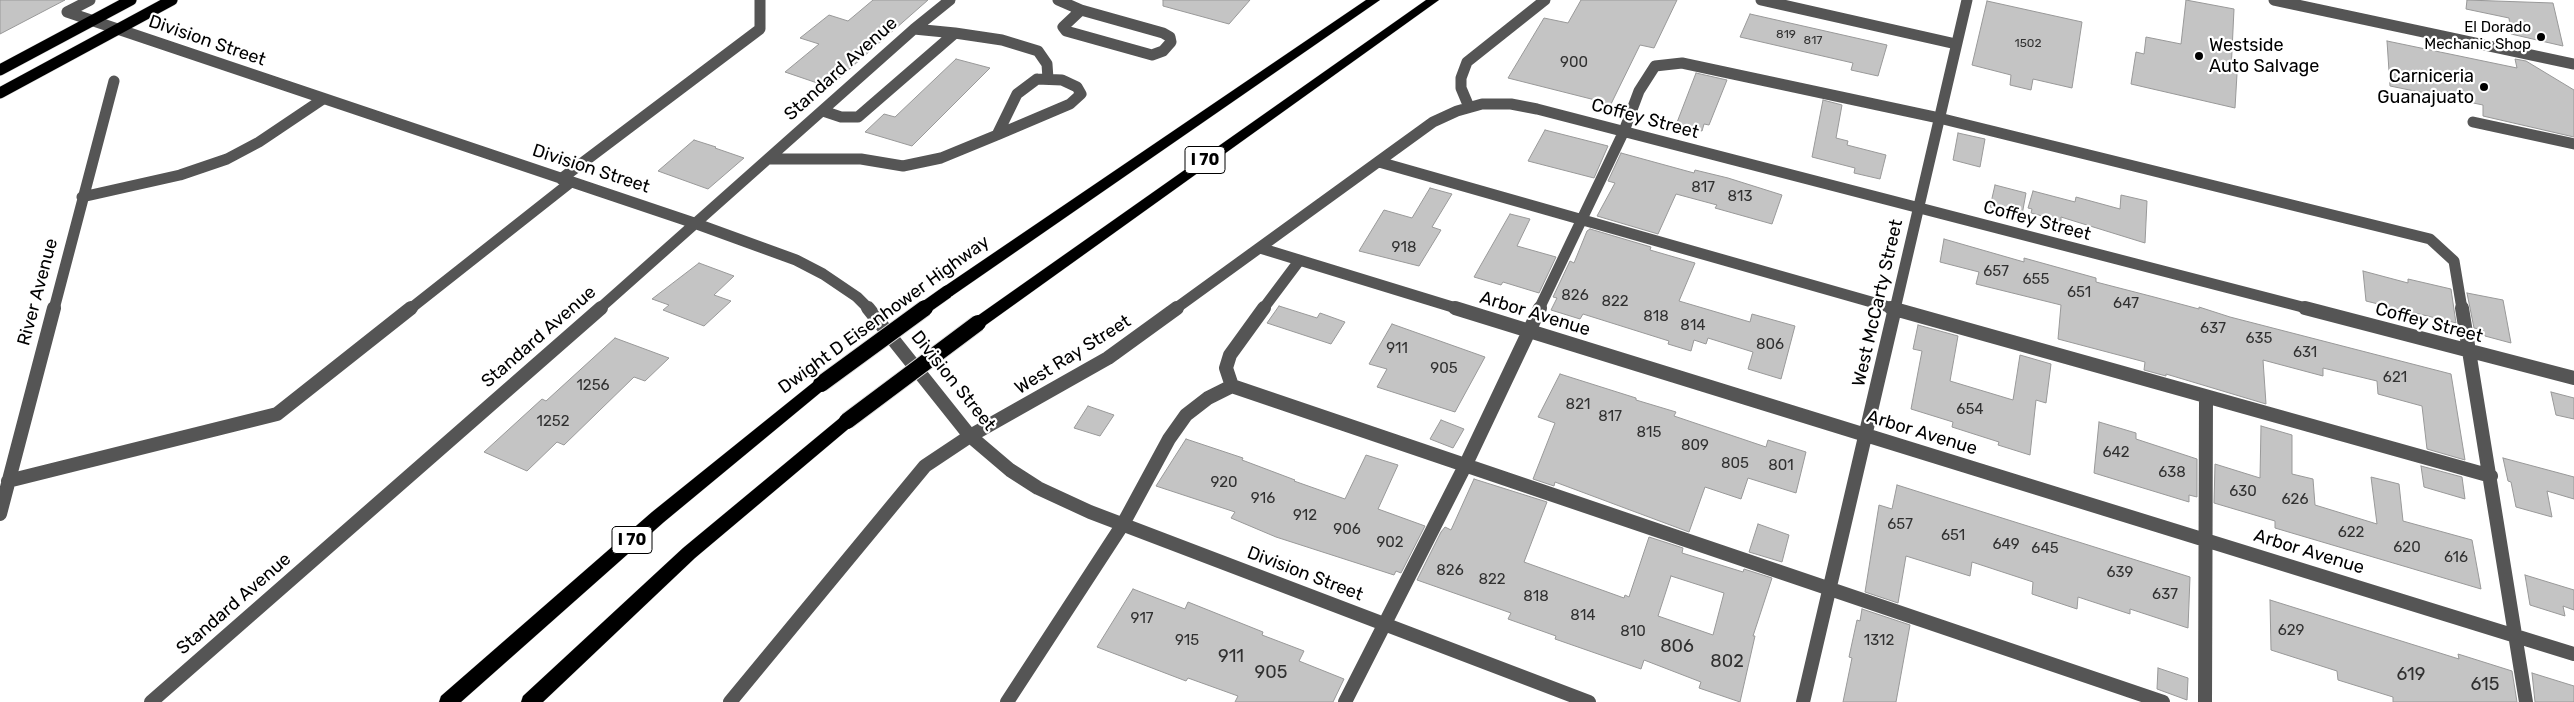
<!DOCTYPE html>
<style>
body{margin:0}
canvas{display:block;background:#fff}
</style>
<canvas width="2574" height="702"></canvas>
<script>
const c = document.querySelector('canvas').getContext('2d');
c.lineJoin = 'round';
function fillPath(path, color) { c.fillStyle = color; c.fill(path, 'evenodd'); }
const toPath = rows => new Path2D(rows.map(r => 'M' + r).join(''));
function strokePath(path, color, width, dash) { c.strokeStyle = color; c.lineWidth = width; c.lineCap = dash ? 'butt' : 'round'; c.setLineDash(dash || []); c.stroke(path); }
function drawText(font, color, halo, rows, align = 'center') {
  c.font = font + ' Rubik,sans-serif'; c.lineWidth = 4.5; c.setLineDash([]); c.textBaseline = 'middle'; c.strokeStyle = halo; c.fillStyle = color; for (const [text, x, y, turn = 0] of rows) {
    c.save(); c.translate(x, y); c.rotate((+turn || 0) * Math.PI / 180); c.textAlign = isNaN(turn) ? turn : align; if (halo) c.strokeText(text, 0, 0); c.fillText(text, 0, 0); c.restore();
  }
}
const building = toPath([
 [0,0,65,0,0,34,0,0],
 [873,0,928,0,829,87,785,72,819,44,800,38,829,15,848,21,873,0],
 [1163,0,1250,0,1229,24,1163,6,1163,0],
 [1581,0,1677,0,1654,48,1640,45,1611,104,1508,78,1544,18,1568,23,1581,0],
 [2186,0,2234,9,2231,72,2237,74,2235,108,2131,84,2136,52,2144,54,2146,37,2181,44,2186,0],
 [2467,0,2553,3,2563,46,2511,34,2509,18,2466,9,2467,0],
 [1987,1,2082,22,2072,88,2033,79,2031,90,2010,85,2011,75,1972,65,1987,1],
 [1750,14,1887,45,1878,76,1851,70,1853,63,1740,37,1750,14],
 [2387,41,2517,68,2515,59,2526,61,2574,90,2574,137,2483,116,2483,105,2390,86,2387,41],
 [956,59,990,68,912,146,865,132,884,114,895,117,956,59],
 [1696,73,1727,80,1709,125,1704,124,1702,131,1676,125,1696,73],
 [1823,100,1842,105,1836,138,1848,141,1847,145,1886,155,1880,179,1854,173,1855,168,1812,157,1823,100],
 [1545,130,1608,146,1594,178,1528,161,1545,130],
 [1958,133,1985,139,1980,167,1953,160,1958,133],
 [694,140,716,147,715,148,744,158,708,189,658,171,694,140],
 [1621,153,1694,173,1695,170,1728,178,1782,195,1772,224,1715,208,1717,205,1676,194,1658,234,1597,216,1615,183,1608,181,1621,153],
 [1995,185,2026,193,2022,215,1990,207,1995,185],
 [1430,188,1452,194,1432,227,1441,230,1419,266,1359,251,1384,210,1412,218,1430,188],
 [2033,191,2075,202,2076,197,2120,209,2121,195,2147,201,2145,243,2061,217,2061,221,2031,213,2032,209,2028,208,2033,191],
 [1510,214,1530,219,1517,246,1556,257,1539,293,1503,282,1501,285,1474,277,1510,214],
 [1590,229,1651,247,1650,250,1695,263,1679,301,1750,322,1752,314,1795,326,1781,379,1748,369,1753,352,1708,338,1706,344,1694,340,1691,351,1668,344,1669,341,1583,314,1580,319,1551,310,1557,298,1553,297,1570,261,1574,263,1587,231,1590,229],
 [1944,239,2024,262,2024,258,2096,278,2096,282,2154,297,2199,309,2199,307,2230,317,2451,374,2465,460,2427,449,2422,406,2378,394,2377,381,2323,368,2323,376,2263,360,2266,404,2166,374,2166,376,2144,370,2145,362,2058,339,2061,305,1976,284,1979,272,1940,262,1944,239],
 [699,263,734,276,714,295,731,301,704,326,663,310,669,305,652,299,699,263],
 [2363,271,2408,283,2408,279,2451,289,2456,323,2366,301,2363,271],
 [2467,293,2503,300,2511,343,2485,336,2483,330,2474,328,2467,293],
 [1279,306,1317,318,1320,313,1345,322,1331,344,1267,323,1279,306],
 [1392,324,1485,357,1455,412,1377,387,1387,369,1369,364,1392,324],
 [1918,325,1958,336,1950,381,2013,400,2020,355,2051,364,2046,403,2036,400,2030,455,1998,445,1999,442,1952,427,1953,422,1911,409,1922,351,1913,349,1918,325],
 [615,338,669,358,645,381,634,377,564,445,557,442,527,471,484,452,542,399,546,401,615,338],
 [1560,374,1636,398,1636,400,1676,412,1674,416,1766,447,1768,440,1806,452,1796,493,1748,478,1741,499,1705,487,1689,532,1555,482,1554,486,1533,479,1555,423,1538,417,1560,374],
 [2551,392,2574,398,2574,419,2556,415,2551,392],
 [1088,406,1114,415,1100,436,1074,428,1088,406],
 [1441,420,1464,429,1453,448,1430,439,1441,420],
 [2099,422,2136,433,2136,439,2197,459,2197,497,2189,495,2189,502,2094,473,2099,422],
 [2261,426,2292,435,2292,474,2313,479,2315,505,2377,524,2371,477,2399,484,2403,521,2472,540,2481,589,2275,528,2275,521,2214,503,2215,464,2260,478,2261,426],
 [1186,439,1243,458,1242,460,1295,480,1294,481,1345,499,1366,455,1398,465,1378,509,1425,526,1401,573,1396,571,1394,575,1276,537,1231,518,1235,512,1156,486,1186,439],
 [2503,458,2574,477,2574,499,2547,491,2552,517,2516,507,2511,482,2508,481,2503,458],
 [2421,466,2462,477,2465,499,2424,487,2421,466],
 [1474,479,1547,502,1524,562,1624,598,1625,595,1629,597,1649,537,1683,548,1682,553,1743,572,1744,569,1772,578,1753,636,1755,636,1740,702,1699,688,1701,682,1644,660,1641,669,1555,639,1556,636,1508,619,1511,613,1417,580,1441,532,1445,527,1451,530,1474,479],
 [1671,576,1724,593,1713,635,1658,616,1671,576],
 [1897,485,2190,577,2188,628,2130,609,2130,614,2078,597,2077,609,2032,594,2033,582,1972,562,1970,576,1906,556,1898,603,1865,592,1879,505,1892,509,1897,485],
 [1758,524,1789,535,1782,562,1749,552,1758,524],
 [2525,575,2574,590,2574,610,2563,606,2565,616,2530,605,2525,575],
 [1133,589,1185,609,1188,602,1263,632,1262,635,1304,651,1299,661,1344,679,1333,702,1235,702,1238,696,1188,678,1186,681,1097,647,1133,589],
 [2270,600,2459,659,2458,654,2512,671,2517,702,2393,702,2393,697,2338,680,2337,671,2271,650,2270,600],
 [1862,609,1910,625,1896,702,1843,702,1852,658,1849,657,1857,620,1860,621,1862,609],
 [2158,668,2188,678,2187,700,2157,689,2158,668],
 [2532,673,2574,686,2574,702,2535,702,2532,673]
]);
fillPath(building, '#c4c4c4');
strokePath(building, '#999', 1);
const major = toPath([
 [0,70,131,0],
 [0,93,172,0]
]);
const highway = toPath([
 [1366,0,1380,0,952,296,942,296,940,292,942,288,1366,0],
 [1426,0,1439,0,983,327,973,327,971,323,973,319,1426,0],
 [821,378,826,380,829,384,826,388,664,522,461,702,439,702,441,696,652,512,816,380,821,378],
 [847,415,853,417,855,421,853,425,695,558,543,702,521,702,523,696,683,548,841,417,847,415]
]);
strokePath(major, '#dbdbdb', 12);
strokePath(highway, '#dbdbdb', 1);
strokePath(toPath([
 [90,0,67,12,697,224,796,260,823,274,857,297,869,309],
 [1058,0,1081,10],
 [1761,0,1956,44],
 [2274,0,2574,64],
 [1081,10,1163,33,1170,37,1171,42,1163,51,1152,55,1066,31,1063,27,1081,10],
 [955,33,1002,40,1038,51,1047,64,1048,79],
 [1037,79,1062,80,1077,87,1081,94,1070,104,997,135,1017,94,1037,79],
 [1469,107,1461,88,1461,78,1467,62,1545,0],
 [823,111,841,117,858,117,955,33,914,29],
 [2473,122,2574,144],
 [770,159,861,159,903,166,941,158,997,135],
 [1379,162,1896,309],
 [561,179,760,29,760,0],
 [82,197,180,175,227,159,259,142,323,99],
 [1260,248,1459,309],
 [54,309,114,81],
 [410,309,571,182],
 [599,309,914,29,950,0],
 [1175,309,1433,122,1457,111,1482,104,1511,104,1537,109,2310,309],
 [1263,309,1299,261],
 [1539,309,1624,131,1639,91,1655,66,1682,63,1939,118,2430,239,2454,261,2462,309],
 [1895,309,1967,0]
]), '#555', 11);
strokePath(toPath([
 [868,308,970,436,1010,470,1038,488,1090,512,1589,702],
 [1455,308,2574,654],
 [1891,308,2491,476],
 [2305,308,2574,378],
 [2462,308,2526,702],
 [1232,386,2163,702],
 [8,481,277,414,411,308],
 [0,514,54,308],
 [151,702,601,308],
 [730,702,925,466,970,436,1108,358,1177,308],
 [1007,702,1123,524,1169,439,1186,415,1208,398,1232,386,1226,368,1230,355,1264,308],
 [1345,702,1466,464,1540,308],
 [1803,702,1895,308],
 [2205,702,2206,397]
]), '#555', 14);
strokePath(major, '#000', 11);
fillPath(highway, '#000');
const highwayBridgeFar1 = toPath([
 [923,309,947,292]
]);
const highwayBridge = toPath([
 [821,384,925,308],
 [847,421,978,323]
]);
strokePath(highwayBridgeFar1, '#dbdbdb', 14, []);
strokePath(highwayBridge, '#dbdbdb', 18, []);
strokePath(highwayBridgeFar1, '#000', 13);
strokePath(highwayBridge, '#000', 16);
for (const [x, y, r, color] of [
 [2541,37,5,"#000"],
 [2199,56,5,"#000"],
 [2484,87,5,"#000"]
]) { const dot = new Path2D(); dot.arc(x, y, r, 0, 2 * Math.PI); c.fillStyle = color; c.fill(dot); strokePath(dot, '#fff', 2); }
drawText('12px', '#313131', null, [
 ["819",1786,35],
 ["817",1813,41],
 ["1502",2028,44]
]);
drawText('15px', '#000', '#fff', [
 ["El Dorado",2531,28],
 ["Mechanic Shop",2531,45]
], 'right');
drawText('15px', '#313131', null, [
 ["900",1574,63],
 ["817",1703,188],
 ["813",1740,197],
 ["918",1404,248],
 ["657",1996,272],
 ["655",2036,280],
 ["651",2079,293],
 ["826",1575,296],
 ["822",1615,302],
 ["647",2126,304],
 ["818",1656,317],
 ["814",1693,326],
 ["637",2213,329],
 ["635",2259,339],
 ["806",1770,345],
 ["911",1397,349],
 ["631",2305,353],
 ["905",1444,369],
 ["621",2395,378],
 ["1256",593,386],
 ["821",1578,405],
 ["654",1970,410],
 ["817",1610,417],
 ["1252",553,422],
 ["815",1649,433],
 ["809",1695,446],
 ["642",2116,453],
 ["805",1735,464],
 ["801",1781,466],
 ["638",2172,473],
 ["920",1224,483],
 ["630",2243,492],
 ["916",1263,499],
 ["626",2295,500],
 ["912",1305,516],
 ["657",1900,525],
 ["906",1347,530],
 ["622",2351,533],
 ["651",1953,536],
 ["902",1390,543],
 ["649",2006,545],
 ["620",2407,548],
 ["645",2045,549],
 ["616",2456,558],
 ["826",1450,571],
 ["639",2120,573],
 ["822",1492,580],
 ["637",2165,595],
 ["818",1536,597],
 ["814",1583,616],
 ["917",1142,619],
 ["629",2291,631],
 ["810",1633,632],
 ["915",1187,641],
 ["1312",1879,641]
]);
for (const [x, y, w] of [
 [1205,160,40],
 [632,540,40]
]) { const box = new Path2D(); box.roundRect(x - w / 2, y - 13.5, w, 27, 4); c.fillStyle = '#fff'; c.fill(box); strokePath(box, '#000', 1); }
drawText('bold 16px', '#000', null, [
 ["I 70",1205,160],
 ["I 70",632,540]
]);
drawText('18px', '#000', '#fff', [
 ["Division Street",207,41,19],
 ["Standard Avenue",841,69,-42],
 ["Coffey Street",1645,119,15],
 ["Division Street",591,169,18],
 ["Coffey Street",2037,221,15],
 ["River Avenue",38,292,-75],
 ["West McCarty Street",1878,303,-77],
 ["Arbor Avenue",1535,314,17],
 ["Dwight D Eisenhower Highway",884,315,-36],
 ["Coffey Street",2429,323,15],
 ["Standard Avenue",539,337,-41],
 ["West Ray Street",1073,355,-32],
 ["Division Street",953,381,51],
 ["Arbor Avenue",1922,433,17],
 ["Arbor Avenue",2309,552,17],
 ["Division Street",1305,574,21],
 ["Standard Avenue",234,604,-41]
]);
drawText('18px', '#000', '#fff', [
 ["Westside",2209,46],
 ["Auto Salvage",2209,67],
 ["Carniceria",2474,77,"right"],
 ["Guanajuato",2474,98,"right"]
], 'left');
drawText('18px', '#313131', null, [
 ["806",1677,647],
 ["911",1231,657],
 ["802",1727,662],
 ["905",1271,673],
 ["619",2411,675],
 ["615",2485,685]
]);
</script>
